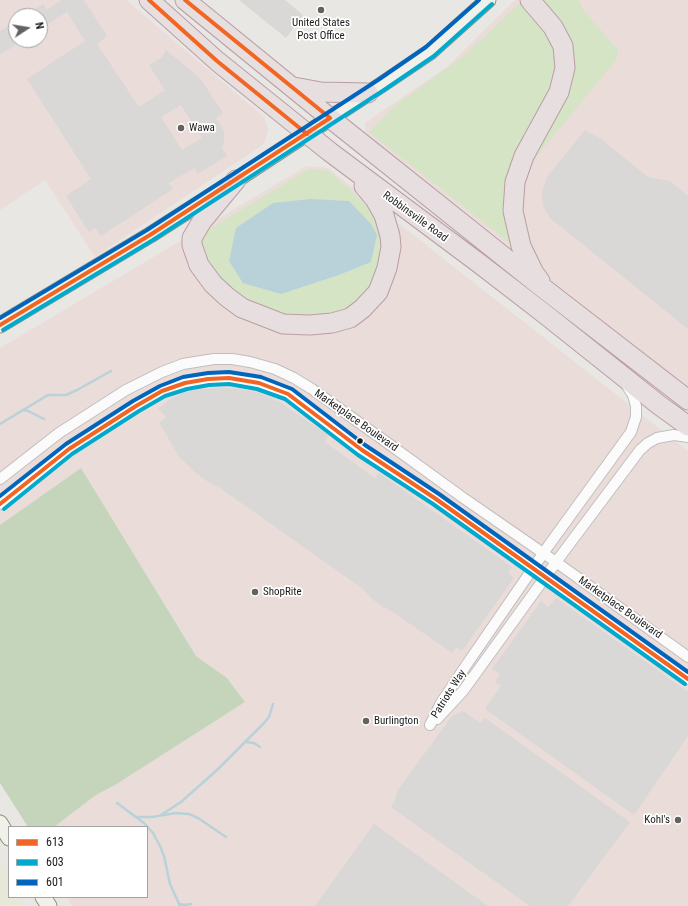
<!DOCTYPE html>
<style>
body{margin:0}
#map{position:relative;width:688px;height:906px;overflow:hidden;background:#e9e7e3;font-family:"Roboto Condensed",sans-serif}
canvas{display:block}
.legend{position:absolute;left:8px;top:826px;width:140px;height:72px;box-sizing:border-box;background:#fff;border:1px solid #a4a4a4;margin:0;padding:5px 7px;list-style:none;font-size:12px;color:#1b1b1b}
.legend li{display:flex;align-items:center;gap:8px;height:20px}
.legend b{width:20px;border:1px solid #a4a4a4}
.north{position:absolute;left:8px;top:8px;width:40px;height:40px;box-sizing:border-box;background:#fff;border:1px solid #a4a4a4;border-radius:50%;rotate:78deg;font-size:11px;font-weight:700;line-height:16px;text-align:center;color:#1b1b1b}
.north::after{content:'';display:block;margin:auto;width:14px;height:18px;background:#636261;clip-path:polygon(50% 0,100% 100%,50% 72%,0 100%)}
</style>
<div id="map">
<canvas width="688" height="906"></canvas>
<ul class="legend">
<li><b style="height:5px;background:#f26522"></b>613</li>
<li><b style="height:5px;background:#00a9ce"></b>603</li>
<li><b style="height:5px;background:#0065bd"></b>601</li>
</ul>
<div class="north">N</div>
</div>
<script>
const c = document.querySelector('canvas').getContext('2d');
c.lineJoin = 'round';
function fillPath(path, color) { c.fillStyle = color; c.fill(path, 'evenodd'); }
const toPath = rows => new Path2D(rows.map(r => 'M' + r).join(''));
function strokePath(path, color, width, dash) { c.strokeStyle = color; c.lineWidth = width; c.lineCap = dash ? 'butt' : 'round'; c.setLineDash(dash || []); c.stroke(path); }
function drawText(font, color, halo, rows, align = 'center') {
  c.font = font + ' "Roboto Condensed",sans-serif'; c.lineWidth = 3.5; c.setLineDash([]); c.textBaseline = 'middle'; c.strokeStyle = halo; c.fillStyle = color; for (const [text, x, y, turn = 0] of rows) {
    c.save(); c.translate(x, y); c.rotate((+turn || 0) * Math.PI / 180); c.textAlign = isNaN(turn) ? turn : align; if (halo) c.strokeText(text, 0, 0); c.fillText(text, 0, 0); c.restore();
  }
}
fillPath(toPath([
 [0,0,126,0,264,117,268,130,264,144,95,257,45,180,0,210],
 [16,16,40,16,40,40,16,40],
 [515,0,688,0,688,389,365,132,365,123,448,66],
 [307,166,328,168,688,451,688,906,72,906,67,897,147,897,147,827,54,827,96,795,115,785,245,702,227,678,196,656,81,468,0,525,0,348]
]), '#eadcd9');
fillPath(toPath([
 [0,864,6,869,9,876,9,897,18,897,22,904,20,906,0,906]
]), '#e7e8d7');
fillPath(toPath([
 [544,0,579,0,583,10,618,50,616,60,536,157,533,148,573,57,566,31],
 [522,1,552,36,558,56,556,76,527,138,516,248,369,132,395,106,465,55],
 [309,169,329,171,378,215,386,242,379,276,364,299,340,316,305,321,267,313,228,292,204,263,199,245,206,231]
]), '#d5e4c4');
fillPath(toPath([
 [81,468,196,656,227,678,245,702,115,785,96,795,54,827,28,827,0,783,0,525]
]), '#c4d5bb');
fillPath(toPath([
 [62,0,84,0,107,36,97,44,139,107,165,90,149,65,162,57,166,50,200,78,223,113,216,118,224,131,224,142,222,148,227,156,198,174,194,168,169,183,173,189,101,236,95,228,89,232,66,196,91,179,27,79,85,41,67,12,40,29,40,16,24,16,43,4,47,10],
 [181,105,202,138,182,150,161,117],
 [239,0,285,0,303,15,286,38],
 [16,21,16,40,23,40,0,55,0,31],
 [585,130,601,139,648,177,670,181,688,196,688,329,550,218,543,206,542,192,547,177],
 [222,388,241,389,260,393,281,403,328,435,325,442,375,478,379,473,512,567,508,573,514,578,462,651,456,647,452,653,393,612,383,607,371,598,363,589,220,488,210,483,197,474,179,457,159,422,167,417,158,409,170,399,182,393,202,389],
 [556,598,688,692,688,736,634,815,485,709,501,686,495,682,500,674,492,669,541,601,548,607],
 [463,711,480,723,485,718,630,822,568,906,530,906,391,807,395,800,398,790,452,716],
 [374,824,488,906,315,906]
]), '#d9d8d7');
fillPath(toPath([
 [310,199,349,201,371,224,377,235,371,262,339,275,281,294,243,283,229,261,236,228,273,203]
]), '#b9d2d9');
strokePath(toPath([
 [23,410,28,411,44,419],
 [0,424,48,395,66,395,77,390,111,371],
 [246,742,254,743,260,747],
 [117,803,144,823,153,833,160,846,164,856,170,884,180,906],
 [161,815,181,802,217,770,264,723,269,717,273,704],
 [138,817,152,817,176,813,189,814,198,818,226,837],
 [179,904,185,905,191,904]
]), '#b9d2d9', 2.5);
const street = toPath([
 [0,479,59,433,126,390,162,372,183,364,214,359,232,359,250,362,275,369,294,378,312,389,389,444,462,497,556,562,688,657],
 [0,504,69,449,136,406,162,391,185,383,208,379,229,378,259,383,288,394,362,450,436,499,688,679],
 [437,719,463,691,562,554,640,450,648,443,657,438,674,435,688,437],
 [430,725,441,703,467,664,549,545,631,432,636,417,636,406,633,395,627,386]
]);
const secondary = toPath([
 [0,325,150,235,236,180,381,85,430,52,488,0],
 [0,823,9,838],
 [43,897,49,906]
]);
const highway = toPath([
 [149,0,217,61,330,152,480,264,546,315,659,405,688,426],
 [185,0,330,118,538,284,688,400],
 [530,0,553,27,563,46,565,68,559,92,524,156,515,182,513,211,521,246,534,273,540,281],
 [294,87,321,92,368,93],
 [236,180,202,221,192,238,192,245,199,265,213,284,227,297,242,308,283,324,310,325,332,323,350,318,362,309,378,292,387,268,391,247,390,236,384,215,375,199,364,186]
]);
strokePath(street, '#c0bfbe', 12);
strokePath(secondary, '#8e907e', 17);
strokePath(highway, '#ba9ea5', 21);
strokePath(street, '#fcfbfb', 10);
strokePath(secondary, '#f1f0e9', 15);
strokePath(highway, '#e7dedf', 19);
strokePath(toPath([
 [149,0,217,61,307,134],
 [0,325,150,235,330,118,185,0],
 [0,504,69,449,136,406,162,391,185,383,208,379,229,378,259,383,288,394,362,450,436,499,688,679]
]), '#f26522', 4);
strokePath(toPath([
 [3,330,153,240,384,90,434,56,492,4],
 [4,509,72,454,139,411,165,396,187,389,209,385,229,384,257,389,285,399,358,455,433,504,685,684]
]), '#00a9ce', 4);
strokePath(toPath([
 [0,318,147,230,378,80,426,47,479,0],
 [0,496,66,444,133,401,160,386,183,377,208,373,229,372,261,377,292,389,365,445,439,494,688,672]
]), '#0065bd', 4);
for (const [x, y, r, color] of [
 [321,10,4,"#636261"],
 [181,128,4,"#636261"],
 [360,441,3.5,"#1b1b1b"],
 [255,592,4,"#636261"],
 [366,721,4,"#636261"],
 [678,820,4,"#636261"]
]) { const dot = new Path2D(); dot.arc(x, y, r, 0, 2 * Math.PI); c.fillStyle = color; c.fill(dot); strokePath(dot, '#fff', 1.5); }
drawText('11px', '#1b1b1b', '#fff', [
 ["United States",321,23,"center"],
 ["Post Office",321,36,"center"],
 ["Wawa",189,128],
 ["ShopRite",263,592],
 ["Burlington",374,721],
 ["Kohl's",670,820,"right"]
], 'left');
drawText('11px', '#1b1b1b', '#fff', [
 ["Robbinsville Road",415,217,36],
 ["Marketplace Boulevard",356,421,35],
 ["Marketplace Boulevard",620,608,35],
 ["Patriots Way",449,694,-58]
]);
</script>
